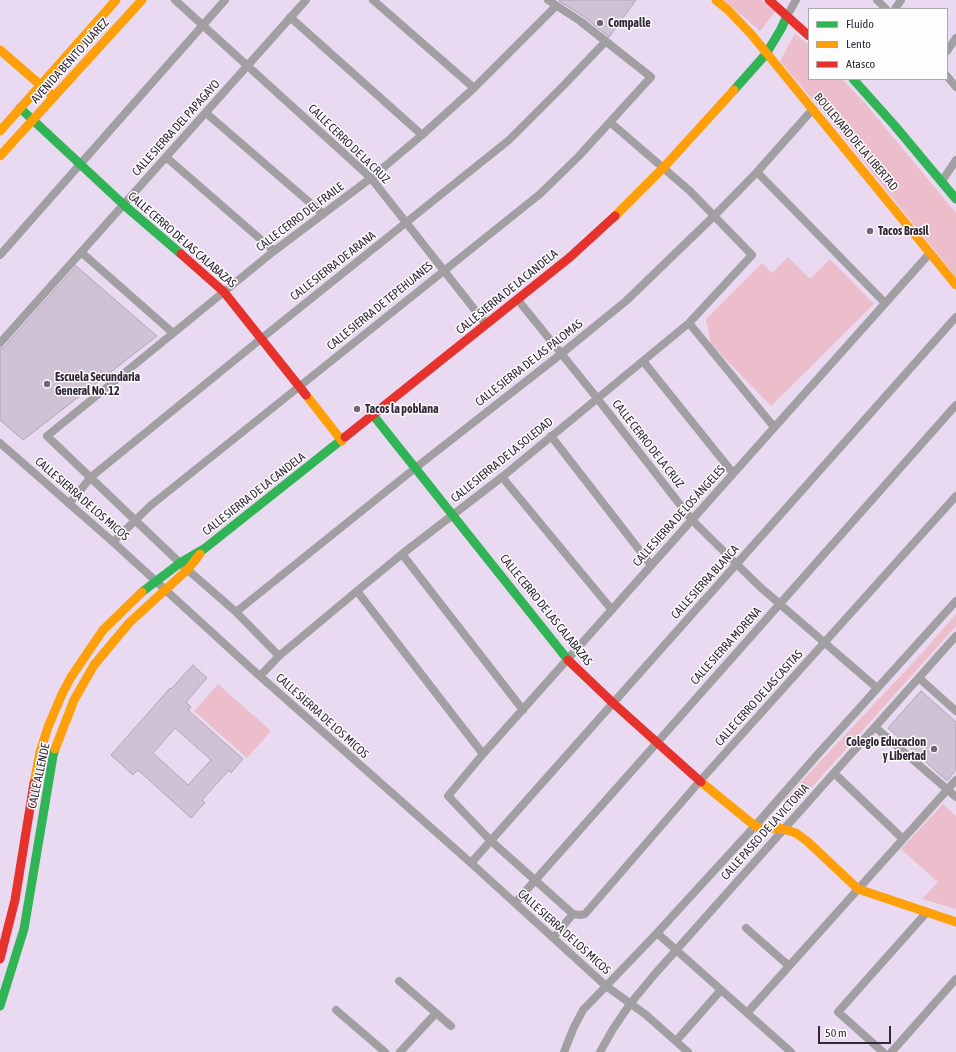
<!DOCTYPE html>
<meta charset="utf-8">
<style>
body{margin:0}
#map{position:relative;width:956px;height:1052px;overflow:hidden;background:#e9daf1;font-family:"Asap Condensed",sans-serif}
canvas{display:block}
.legend{position:absolute;left:808px;top:8px;width:140px;height:72px;box-sizing:border-box;background:#fdfdfd;border:1px solid #aca8ae;margin:0;padding:5px 7px;list-style:none;font-size:12px;color:#332838}
.legend li{display:flex;align-items:center;gap:8px;height:20px}
.legend b{width:20px;border:1px solid #aca8ae}
.scale{position:absolute;left:818px;top:1026px;width:73px;height:18px;box-sizing:border-box;border:2px solid #332838;border-top:0;padding-left:5px;font-size:12px;line-height:14px;white-space:nowrap;color:#332838;-webkit-text-stroke:3px #fdfdfd;paint-order:stroke}
</style>
<div id="map">
<canvas width="956" height="1052"></canvas>
<ul class="legend">
<li><b style="height:5px;background:#30b455"></b>Fluido</li>
<li><b style="height:5px;background:#ff9f0a"></b>Lento</li>
<li><b style="height:5px;background:#e5322d"></b>Atasco</li>
</ul>
<div class="scale">50 m</div>
</div>
<script>
const c = document.querySelector('canvas').getContext('2d');
c.lineJoin = 'round';
function fillPath(path, color) { c.fillStyle = color; c.fill(path, 'evenodd'); }
const toPath = rows => new Path2D(rows.map(r => 'M' + r).join(''));
function strokePath(path, color, width, dash) { c.strokeStyle = color; c.lineWidth = width; c.lineCap = dash ? 'butt' : 'round'; c.setLineDash(dash || []); c.stroke(path); }
function drawText(font, color, halo, rows, align = 'center') {
  c.font = font + ' "Asap Condensed",sans-serif'; c.lineWidth = 3; c.setLineDash([]); c.textBaseline = 'middle'; c.strokeStyle = halo; c.fillStyle = color; for (const [text, x, y, turn = 0] of rows) {
    c.save(); c.translate(x, y); c.rotate((+turn || 0) * Math.PI / 180); c.textAlign = isNaN(turn) ? turn : align; if (halo) c.strokeText(text, 0, 0); c.fillText(text, 0, 0); c.restore();
  }
}
fillPath(toPath([
 [724,0,761,0,775,12,760,31],
 [795,33,809,45,809,79,842,79,864,102,956,213,956,277,831,121,780,61],
 [788,257,810,279,830,259,874,304,771,406,711,344,706,319,762,263,772,273],
 [956,614,956,626,793,808,783,804,784,800,923,652],
 [218,684,271,731,247,758,194,711],
 [943,804,956,816,956,909,922,899,938,882,901,849]
]), '#ecbdca');
const building = toPath([
 [560,0,636,0,609,37,583,16,559,1,560,0],
 [76,266,157,336,23,440,0,420,0,349,4,347,76,266],
 [193,665,207,678,186,702,191,707,188,710,243,759,231,773,229,770,202,800,205,803,191,818,138,770,133,775,111,755,170,688,171,689,193,665],
 [175,728,211,760,188,785,153,753,175,728],
 [921,691,956,722,956,770,947,781,888,728,921,691]
]);
fillPath(building, '#cec2d4');
strokePath(building, '#b0a5b7', 1);
strokePath(toPath([
 [175,0,371,178,486,324],
 [373,0,474,88],
 [877,0,886,9],
 [895,9,901,0],
 [787,16,796,0],
 [290,17,422,135],
 [947,51,956,38],
 [947,76,956,87],
 [206,113,323,214],
 [166,157,274,251],
 [757,172,885,303],
 [942,181,956,160],
 [81,252,173,333],
 [930,253,483,754,448,796,490,840,573,914,580,915,585,914,700,781,956,496],
 [0,255,225,0],
 [518,300,597,398,692,520,759,586,877,688],
 [689,323,774,427],
 [0,343,306,0],
 [643,361,733,473],
 [551,436,651,565],
 [0,443,113,542,253,670,471,863,606,986,645,1014,688,1052],
 [502,477,612,610],
 [69,504,91,477,262,338,509,140,564,85,606,41],
 [113,542,150,506,540,194,579,156,651,77,580,21,548,0],
 [402,554,523,710],
 [357,591,483,754],
 [236,612,414,469,561,354,626,301,715,215,757,172,813,109],
 [279,656,236,612,180,563,47,436,274,251,371,178,422,135,474,88,556,6],
 [260,676,279,656,357,591,402,554,502,477,689,323,752,255,690,191,611,123],
 [919,678,956,711],
 [875,727,956,797],
 [834,773,903,839],
 [471,863,956,317],
 [515,903,956,405],
 [746,928,789,966],
 [657,933,791,1052],
 [553,938,573,914],
 [399,981,451,1026],
 [336,1010,385,1052],
 [747,1013,956,780],
 [676,1041,721,990],
 [400,1052,436,1013],
 [564,1052,574,1027,583,1010,657,933,755,826,818,754,956,601],
 [600,1052,613,1029,630,1004,654,975,956,636],
 [883,1052,838,1012,927,912],
 [891,1052,896,1047,956,979]
]), '#a19fa2', 8);
strokePath(toPath([
 [853,79,895,126,956,199],
 [734,90,766,54,781,29,787,16],
 [20,108,124,205,181,254],
 [373,415,568,660],
 [142,592,180,563,204,549,345,437],
 [0,1006,24,929,53,756,55,749]
]), '#30b455', 9);
strokePath(toPath([
 [716,0,728,10,751,34,956,285],
 [0,50,53,96],
 [0,131,116,0],
 [0,156,142,0],
 [615,216,664,167,734,90],
 [306,395,342,441],
 [55,749,74,700,94,665,129,623,188,569,200,554],
 [701,782,755,826,761,829,780,828,796,833,808,842,858,889,956,922],
 [34,783,40,752,48,727,62,694,71,677,103,630,142,592]
]), '#ff9f0a', 9);
strokePath(toPath([
 [769,0,809,36],
 [181,254,224,292,306,395],
 [345,437,569,258,615,216],
 [568,660,613,703,701,782],
 [0,959,15,900,34,783]
]), '#e5322d', 9);
for (const [x, y, r, color] of [
 [600,23,4,"#736679"],
 [870,231,4,"#736679"],
 [47,384,4,"#736679"],
 [357,409,4,"#736679"],
 [934,749,4,"#736679"]
]) { const dot = new Path2D(); dot.arc(x, y, r, 0, 2 * Math.PI); c.fillStyle = color; c.fill(dot); strokePath(dot, '#fdfdfd', 1.5); }
drawText('bold 12px', '#332838', '#fdfdfd', [
 ["Compalle",608,23],
 ["Tacos Brasil",878,231],
 ["Escuela Secundaria",55,377],
 ["General No. 12",55,391],
 ["Tacos la poblana",365,409],
 ["Colegio Educacion",926,742,"right"],
 ["y Libertad",926,756,"right"]
], 'left');
drawText('12px', '#332838', '#fdfdfd', [
 ["AVENIDA BENITO JUÁREZ",70,61,-48],
 ["CALLE SIERRA DEL PAPAGAYO",176,128,-48],
 ["BOULEVARD DE LA LIBERTAD",856,142,50],
 ["CALLE CERRO DE LA CRUZ",349,144,44],
 ["CALLE CERRO DEL FRAILE",300,217,-37],
 ["CALLE CERRO DE LAS CALABAZAS",182,240,41],
 ["CALLE SIERRA DE ARANA",333,266,-38],
 ["CALLE SIERRA DE LA CANDELA",507,292,-39],
 ["CALLE SIERRA DE TEPEHUANES",380,306,-39],
 ["CALLE SIERRA DE LAS PALOMAS",529,363,-38],
 ["CALLE CERRO DE LA CRUZ",648,444,52],
 ["CALLE SIERRA DE LA SOLEDAD",502,460,-39],
 ["CALLE SIERRA DE LA CANDELA",254,494,-38],
 ["CALLE SIERRA DE LOS MICOS",82,499,41],
 ["CALLE SIERRA DE LOS ÁNGELES",679,516,-48],
 ["CALLE SIERRA BLANCA",705,582,-48],
 ["CALLE CERRO DE LAS CALABAZAS",546,610,51],
 ["CALLE SIERRA MORENA",726,646,-48],
 ["CALLE CERRO DE LAS CASITAS",759,698,-48],
 ["CALLE SIERRA DE LOS MICOS",322,716,42],
 ["CALLE ALLENDE",39,776,-78],
 ["CALLE PASEO DE LA VICTORIA",765,832,-48],
 ["CALLE SIERRA DE LOS MICOS",564,932,42]
]);
</script>
